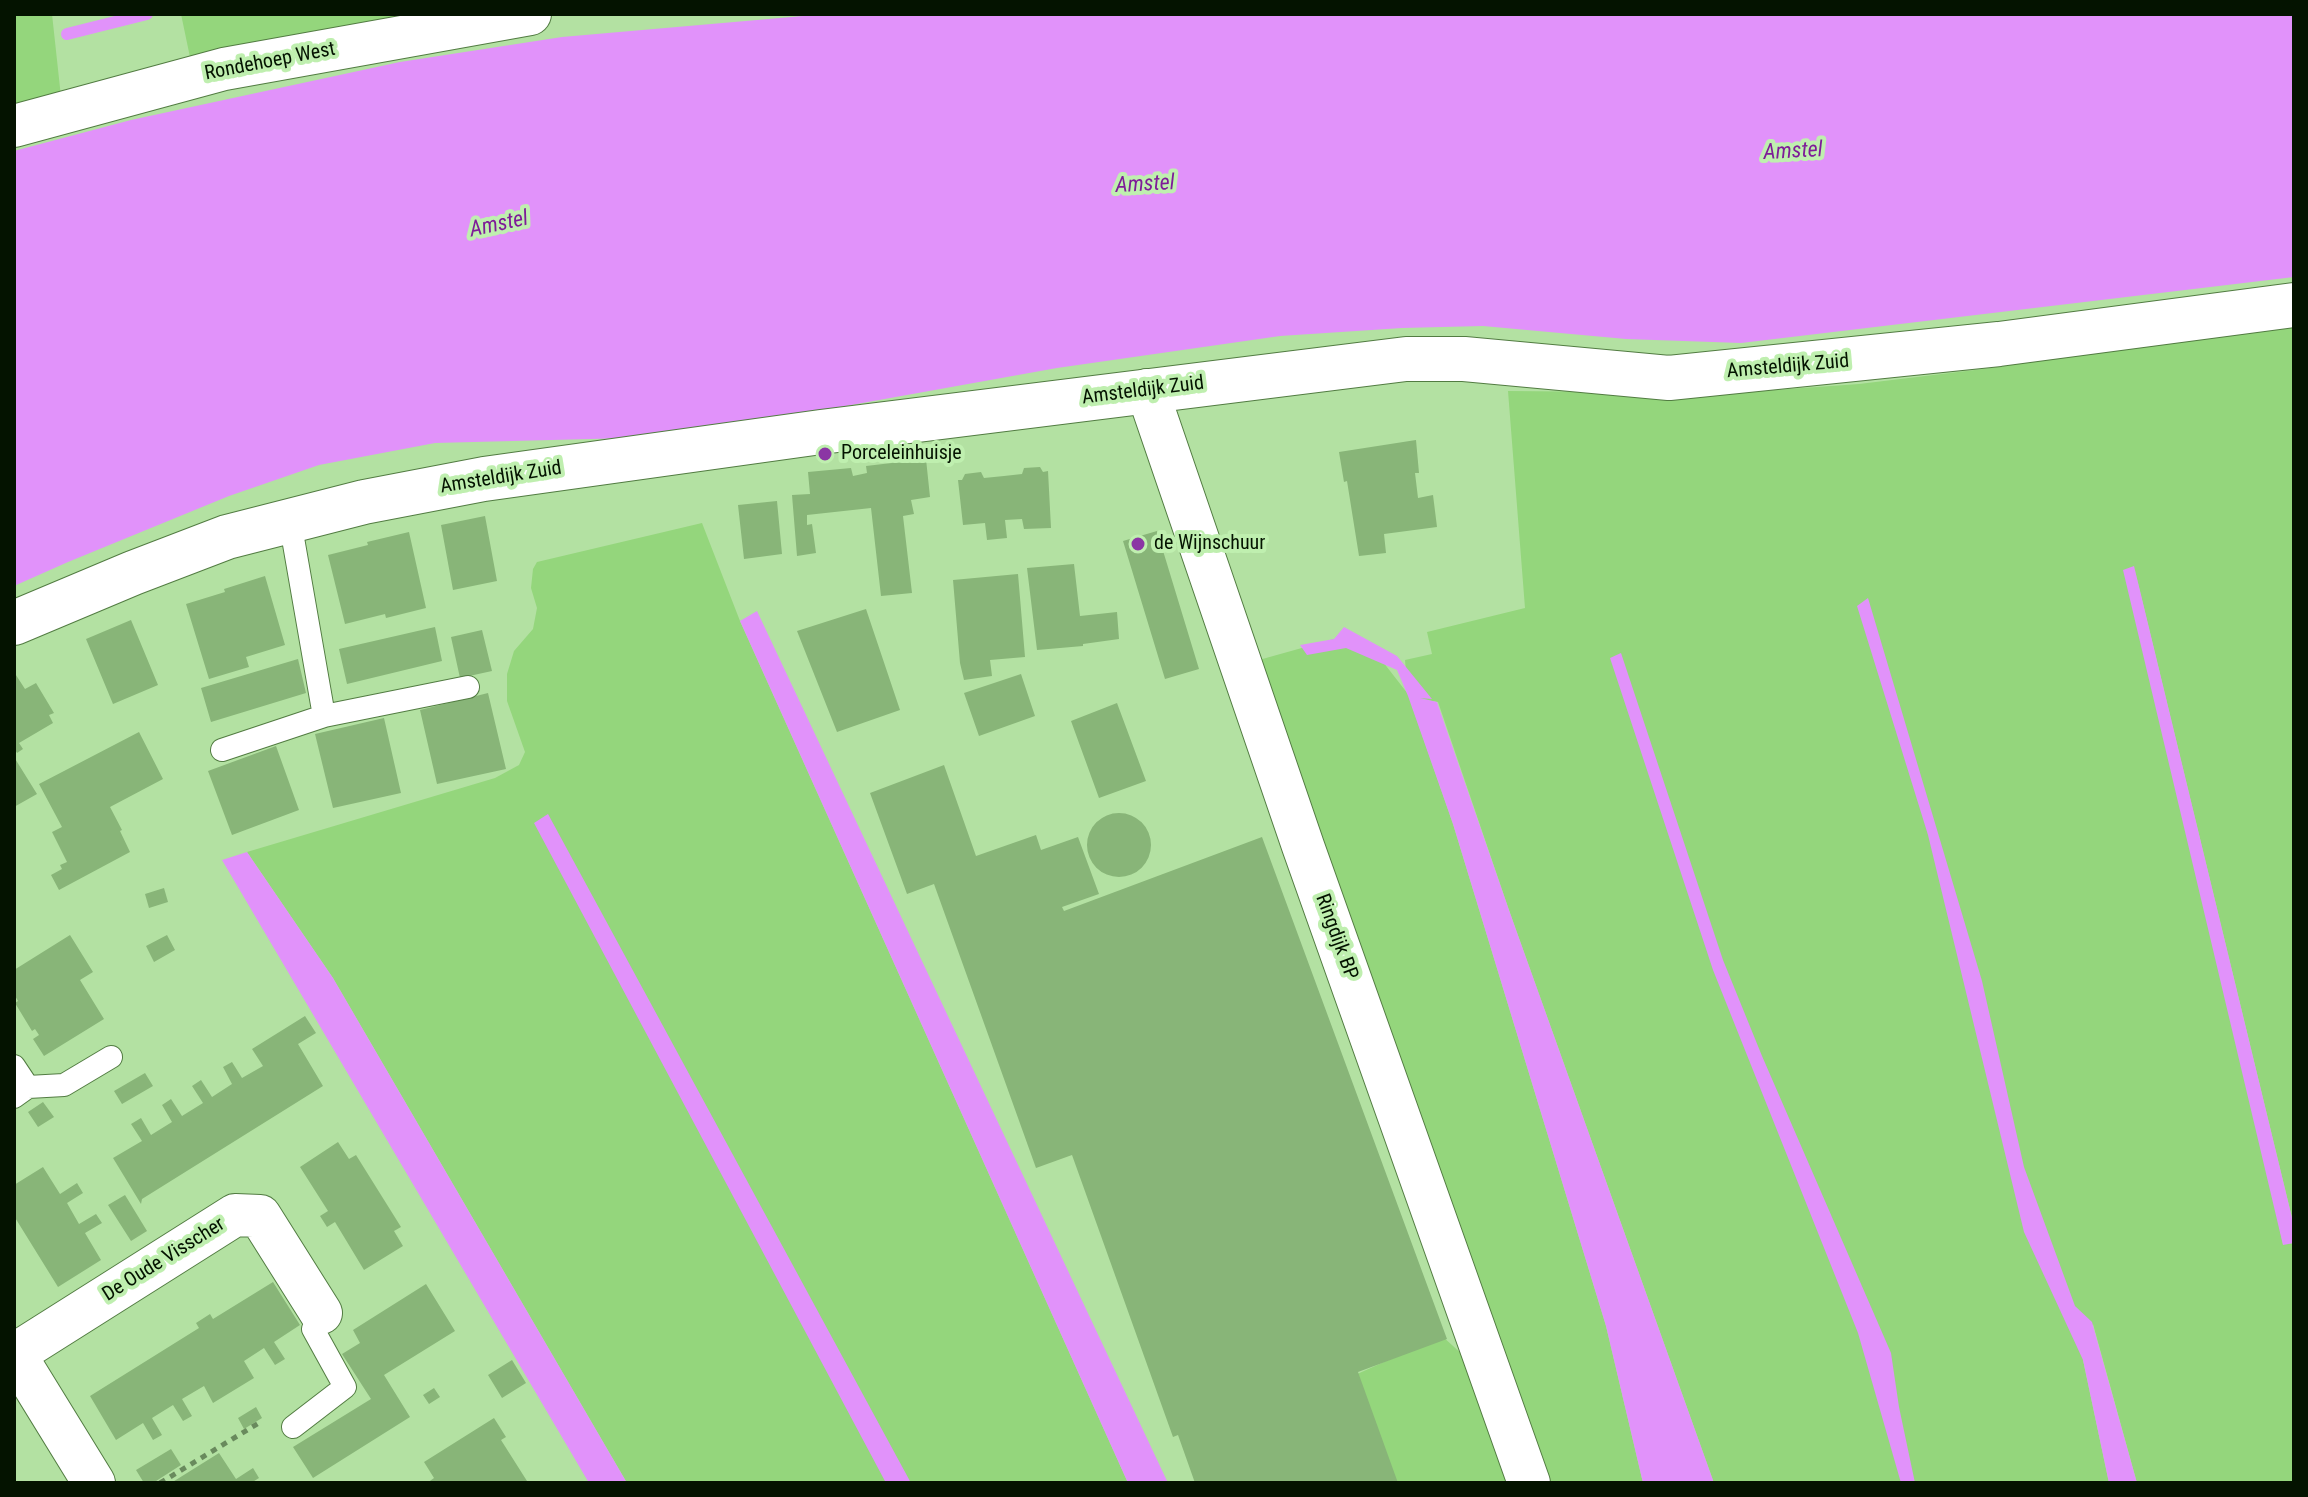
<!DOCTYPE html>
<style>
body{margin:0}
#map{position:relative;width:2308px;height:1497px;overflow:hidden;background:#b3e1a2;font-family:"Roboto Condensed",sans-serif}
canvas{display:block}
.frame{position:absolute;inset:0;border:16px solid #041300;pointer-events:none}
</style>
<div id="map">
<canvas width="2308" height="1497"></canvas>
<div class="frame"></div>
</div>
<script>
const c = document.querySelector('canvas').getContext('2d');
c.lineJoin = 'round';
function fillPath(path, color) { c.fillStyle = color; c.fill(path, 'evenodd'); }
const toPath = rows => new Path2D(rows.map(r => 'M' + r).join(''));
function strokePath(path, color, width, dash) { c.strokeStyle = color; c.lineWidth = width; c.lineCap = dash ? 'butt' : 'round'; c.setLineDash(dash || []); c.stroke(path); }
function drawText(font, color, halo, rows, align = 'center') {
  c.font = font + ' "Roboto Condensed",sans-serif'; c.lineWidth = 8; c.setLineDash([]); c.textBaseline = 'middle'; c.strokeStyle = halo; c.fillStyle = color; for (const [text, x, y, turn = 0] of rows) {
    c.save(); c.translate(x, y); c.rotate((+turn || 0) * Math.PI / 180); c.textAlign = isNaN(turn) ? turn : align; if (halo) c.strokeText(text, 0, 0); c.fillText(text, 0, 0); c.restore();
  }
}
fillPath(toPath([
 [14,14,52,14,61,97,14,112],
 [181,14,424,14,191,62],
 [2294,323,2294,1226,2134,567,2283,1244,2294,1243,2294,1483,2137,1483,2093,1324,2083,1360,2109,1483,1714,1483,1510,913,1438,702,1409,697,1453,824,1606,1326,1643,1483,1534,1483,1241,665,1334,639,1369,644,1408,694,1405,660,1432,654,1427,632,1525,608,1508,391,1732,393,1859,384,1983,369],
 [702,523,740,621,1128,1483,627,1483,333,978,247,852,495,778,519,765,525,752,507,701,507,674,514,651,533,629,537,608,531,588,533,569,537,562],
 [1442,1336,1474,1365,1516,1483,1393,1483,1355,1375]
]), '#94d67c');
fillPath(toPath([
 [826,14,2294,14,2294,277,1741,343,1626,339,1483,326,1402,328,1280,336,1057,368,829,409,629,438,435,443,319,465,229,496,68,562,14,586,14,151,131,120,400,62,562,37],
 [2134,566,2294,1226,2294,1243,2283,1245,2123,570],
 [1868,598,1982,981,2024,1167,2075,1306,2092,1322,2137,1483,2109,1483,2083,1360,2024,1232,1928,835,1857,606],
 [757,611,1168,1483,1128,1483,740,621],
 [1344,627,1397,656,1432,699,1420,698,1437,702,1510,913,1714,1483,1643,1483,1606,1326,1453,824,1408,696,1397,670,1346,648,1307,655,1300,645,1334,639],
 [1621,653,1723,960,1762,1056,1891,1353,1899,1407,1915,1483,1901,1483,1858,1333,1713,970,1610,658],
 [548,814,911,1483,886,1483,534,823],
 [247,852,333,978,627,1483,589,1483,222,860]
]), '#e192fa');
strokePath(toPath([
 [67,34,147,14]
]), '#e192fa', 12);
fillPath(toPath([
 [1416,440,1419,473,1415,473,1418,498,1433,495,1437,527,1384,534,1386,553,1359,556,1347,481,1344,482,1339,452],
 [926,459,930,497,911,500,914,514,903,516,912,593,881,596,871,508,807,515,807,525,812,524,816,553,797,556,792,495,810,494,808,472,851,468,853,476,867,473,866,466],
 [1040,467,1043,472,1048,471,1051,528,1024,529,1022,519,1005,520,1007,538,987,540,985,523,963,525,958,480,962,480,965,474,981,472,984,478,1004,476,1022,474,1024,468],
 [777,501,782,554,744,559,738,505],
 [485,516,497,581,453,590,441,525],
 [1157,531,1199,669,1165,679,1123,541],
 [409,532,426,608,386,618,385,614,345,624,328,555,368,545,367,542],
 [1074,564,1080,616,1117,612,1119,639,1083,644,1083,646,1037,650,1027,568],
 [1018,574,1025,657,990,660,992,676,964,680,960,663,953,580],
 [265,576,285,645,246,657,249,667,209,679,186,604,225,592,224,589],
 [866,609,900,710,837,732,797,631],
 [131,620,158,685,113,704,86,639],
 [435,627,442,661,347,684,339,649],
 [482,630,492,671,460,678,451,637],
 [298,659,306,693,211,722,201,688],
 [14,672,25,689,36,683,54,713,49,715,53,723,19,743,23,749,17,753,14,748],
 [1021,674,1035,716,979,736,964,693],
 [488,693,506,769,437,784,420,710],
 [1117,703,1146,781,1099,798,1071,721],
 [384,718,401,793,333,808,315,734],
 [139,732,163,779,110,807,122,830,120,831,130,852,59,890,51,875,62,869,60,865,67,862,52,832,62,827,39,784],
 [276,746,299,810,232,835,208,771],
 [14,757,37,794,14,807],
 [944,765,976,856,1036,835,1041,850,1078,837,1099,894,1062,907,1064,911,1262,837,1447,1339,1358,1372,1398,1483,1195,1483,1178,1435,1173,1437,1072,1155,1036,1168,934,884,907,894,870,793],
 '1087 845a32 32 0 1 1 64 0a32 32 0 1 1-64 0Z',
 [164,888,168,902,149,908,145,894],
 [70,935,93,972,80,980,104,1019,44,1056,33,1039,39,1035,35,1029,32,1031,15,1003,18,1001,14,994,14,970],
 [167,935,175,950,154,962,146,946],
 [305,1016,316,1033,298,1044,323,1086,142,1199,141,1204,113,1158,142,1141,131,1124,141,1118,151,1135,172,1122,162,1105,171,1099,182,1116,203,1103,192,1086,201,1080,212,1097,232,1084,223,1067,232,1062,242,1078,263,1066,252,1049],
 [145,1073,153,1086,122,1104,114,1091],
 [43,1102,54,1117,38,1127,28,1112],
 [338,1142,349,1159,356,1155,401,1227,394,1231,403,1246,364,1270,335,1222,327,1227,320,1216,328,1211,300,1167],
 [43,1167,60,1194,77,1183,83,1193,67,1203,79,1224,96,1214,102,1223,85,1233,101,1260,58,1287,14,1216,14,1185],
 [125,1195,147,1231,131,1241,108,1205],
 [273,1282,300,1325,274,1342,285,1359,275,1365,264,1348,244,1361,254,1378,213,1403,204,1386,182,1399,192,1416,183,1421,173,1405,152,1418,162,1435,153,1440,143,1423,116,1440,90,1396,199,1328,196,1323,210,1314,213,1319],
 [426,1284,455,1331,384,1375,410,1417,313,1478,293,1447,371,1399,342,1354,360,1343,353,1330],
 [512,1360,526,1383,502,1398,488,1375],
 [434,1388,440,1397,429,1404,423,1395],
 [256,1407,262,1418,244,1429,238,1418],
 [494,1418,506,1437,501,1440,527,1481,524,1483,427,1483,434,1478,424,1462],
 [171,1449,181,1465,153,1483,144,1483,136,1470],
 [219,1453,236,1479,253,1468,259,1478,251,1483,171,1483]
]), '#88b578');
const lane = toPath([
 [290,521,324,716],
 [222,750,324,716,468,687],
 [14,1066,28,1087],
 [14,1097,28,1087,64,1085,111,1057],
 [293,1427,345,1387,313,1329,321,1313]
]);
const street = toPath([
 [14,126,224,69,530,14],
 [1147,390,1303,846,1529,1483],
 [14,1353,94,1483],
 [15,1354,235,1215,260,1216,321,1313]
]);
const secondary = toPath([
 [14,623,133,573,227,537,364,502,484,479,821,432,1406,359,1464,359,1669,378,1999,344,2294,305]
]);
strokePath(lane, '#527c42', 24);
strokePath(street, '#527c42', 44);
strokePath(secondary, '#527c42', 46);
strokePath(toPath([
 [160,1483,262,1421]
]), '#698a5d', 5, [6, 6]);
strokePath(lane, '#fff', 22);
strokePath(street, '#fff', 42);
strokePath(secondary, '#fff', 44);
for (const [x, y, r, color] of [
 [825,454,8,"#8b36a4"],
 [1138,544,8,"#8b36a4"]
]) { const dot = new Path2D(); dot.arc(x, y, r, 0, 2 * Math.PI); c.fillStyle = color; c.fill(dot); strokePath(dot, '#bfefaf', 3); }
drawText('20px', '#041300', '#bfefaf', [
 ["Rondehoep West",270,62,-11],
 ["Amsteldijk Zuid",1788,367,-5],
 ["Amsteldijk Zuid",1143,391,-7],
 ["Amsteldijk Zuid",501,478,-9],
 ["Ringdijk BP",1336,937,70],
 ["De Oude Visscher",164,1260,-32]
]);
drawText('20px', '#041300', '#bfefaf', [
 ["Porceleinhuisje",841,454],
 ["de Wijnschuur",1154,544]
], 'left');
drawText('italic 22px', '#7e1b98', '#bfefaf', [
 ["Amstel",1793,152,-3],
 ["Amstel",1145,185,-3],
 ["Amstel",499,225,-12]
]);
</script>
